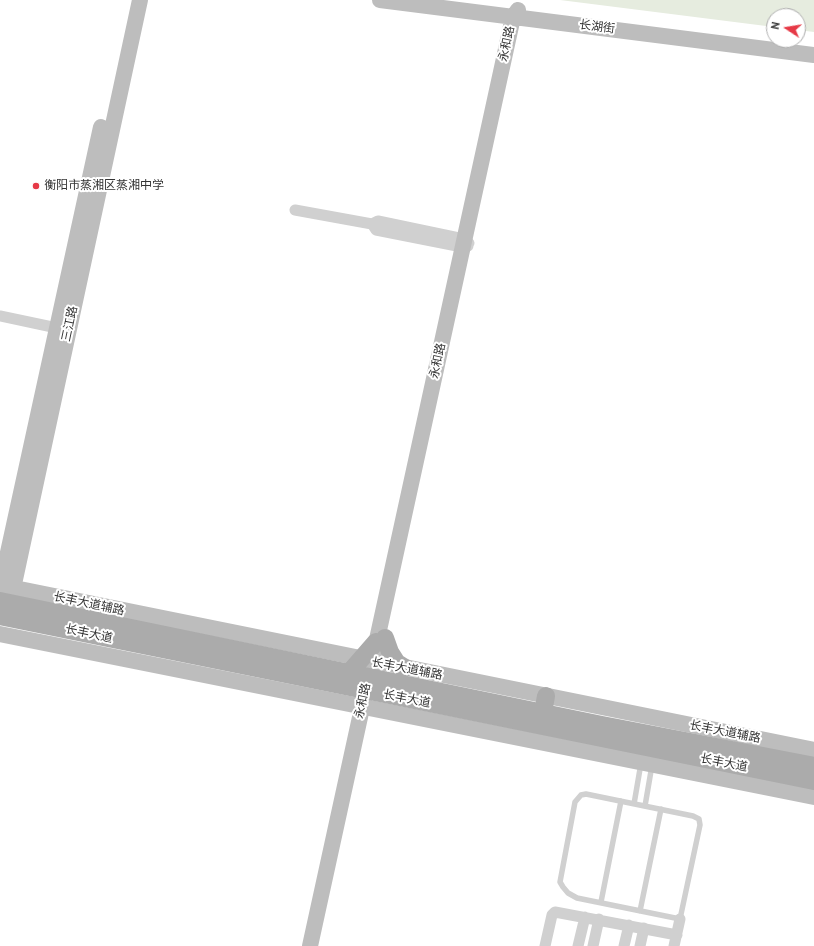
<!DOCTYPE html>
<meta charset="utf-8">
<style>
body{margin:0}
#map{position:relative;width:814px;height:946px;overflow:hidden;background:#fff;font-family:"PT Sans",sans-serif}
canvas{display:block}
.north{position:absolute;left:766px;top:8px;width:40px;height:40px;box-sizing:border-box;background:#fff;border:1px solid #adadad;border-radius:50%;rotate:282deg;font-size:11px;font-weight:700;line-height:16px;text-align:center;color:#333}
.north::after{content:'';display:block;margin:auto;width:14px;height:18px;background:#e63946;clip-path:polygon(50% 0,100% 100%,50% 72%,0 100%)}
</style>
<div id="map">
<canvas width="814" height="946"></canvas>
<div class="north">N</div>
</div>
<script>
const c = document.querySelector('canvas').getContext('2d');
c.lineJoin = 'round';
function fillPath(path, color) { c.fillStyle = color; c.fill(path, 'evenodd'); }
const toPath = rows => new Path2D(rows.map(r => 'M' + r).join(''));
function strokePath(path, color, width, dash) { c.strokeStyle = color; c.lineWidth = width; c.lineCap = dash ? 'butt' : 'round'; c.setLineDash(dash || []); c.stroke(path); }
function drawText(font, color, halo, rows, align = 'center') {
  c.font = font + ' "PT Sans","Noto Sans SC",sans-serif'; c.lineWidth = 4; c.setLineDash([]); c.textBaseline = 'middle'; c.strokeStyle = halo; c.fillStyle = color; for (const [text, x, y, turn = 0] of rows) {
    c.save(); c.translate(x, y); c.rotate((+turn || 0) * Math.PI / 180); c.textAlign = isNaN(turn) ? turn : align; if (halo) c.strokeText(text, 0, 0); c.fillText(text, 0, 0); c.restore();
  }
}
fillPath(toPath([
 [560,0,814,0,814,32,798,30,798,16,774,16,774,27]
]), '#e6ecdf');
strokePath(toPath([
 [586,794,693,816,699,819,700,825,680,919,577,898,568,893,563,887,560,882,575,802,581,795,586,794],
 [634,804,640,769,646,764,651,771,645,806],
 [601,902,621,801],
 [640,911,661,809]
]), '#d0d0d0', 5.5);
strokePath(toPath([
 [295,210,372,224,378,221,464,239,469,243],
 [372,224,376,230,462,247,468,246],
 [0,316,57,328],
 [545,946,552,915,555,912,677,935],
 [578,946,585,917],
 [593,946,599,919],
 [624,946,629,925],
 [640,946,644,928],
 [674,946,680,919]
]), '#d0d0d0', 11);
strokePath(toPath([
 [380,0,814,55],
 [0,585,814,750],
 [0,589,101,127],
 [11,598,140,0],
 [0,634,814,797],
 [310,946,513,17,518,10]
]), '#bdbdbd', 16);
strokePath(toPath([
 [0,601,602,725,814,766],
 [0,616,814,781],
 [385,638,390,652,397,663,405,668],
 [349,673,376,642],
 [543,713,546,696]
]), '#ababab', 18);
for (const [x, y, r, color] of [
 [36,186,4,"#e63946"]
]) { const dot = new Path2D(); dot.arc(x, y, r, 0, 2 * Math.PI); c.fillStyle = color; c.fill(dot); strokePath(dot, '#fff', 1.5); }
drawText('12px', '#333', '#fff', [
 ["长湖街",597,27,7],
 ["永和路",507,44,-78],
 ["三江路",70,324,-78],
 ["永和路",438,361,-78],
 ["长丰大道辅路",89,604,12],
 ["长丰大道",89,634,12],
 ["长丰大道辅路",407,669,11],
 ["长丰大道",407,699,11],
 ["永和路",363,701,-78],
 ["长丰大道辅路",725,732,11],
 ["长丰大道",724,763,11]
]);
drawText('12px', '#333', '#fff', [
 ["衡阳市蒸湘区蒸湘中学",44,186]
], 'left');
</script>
